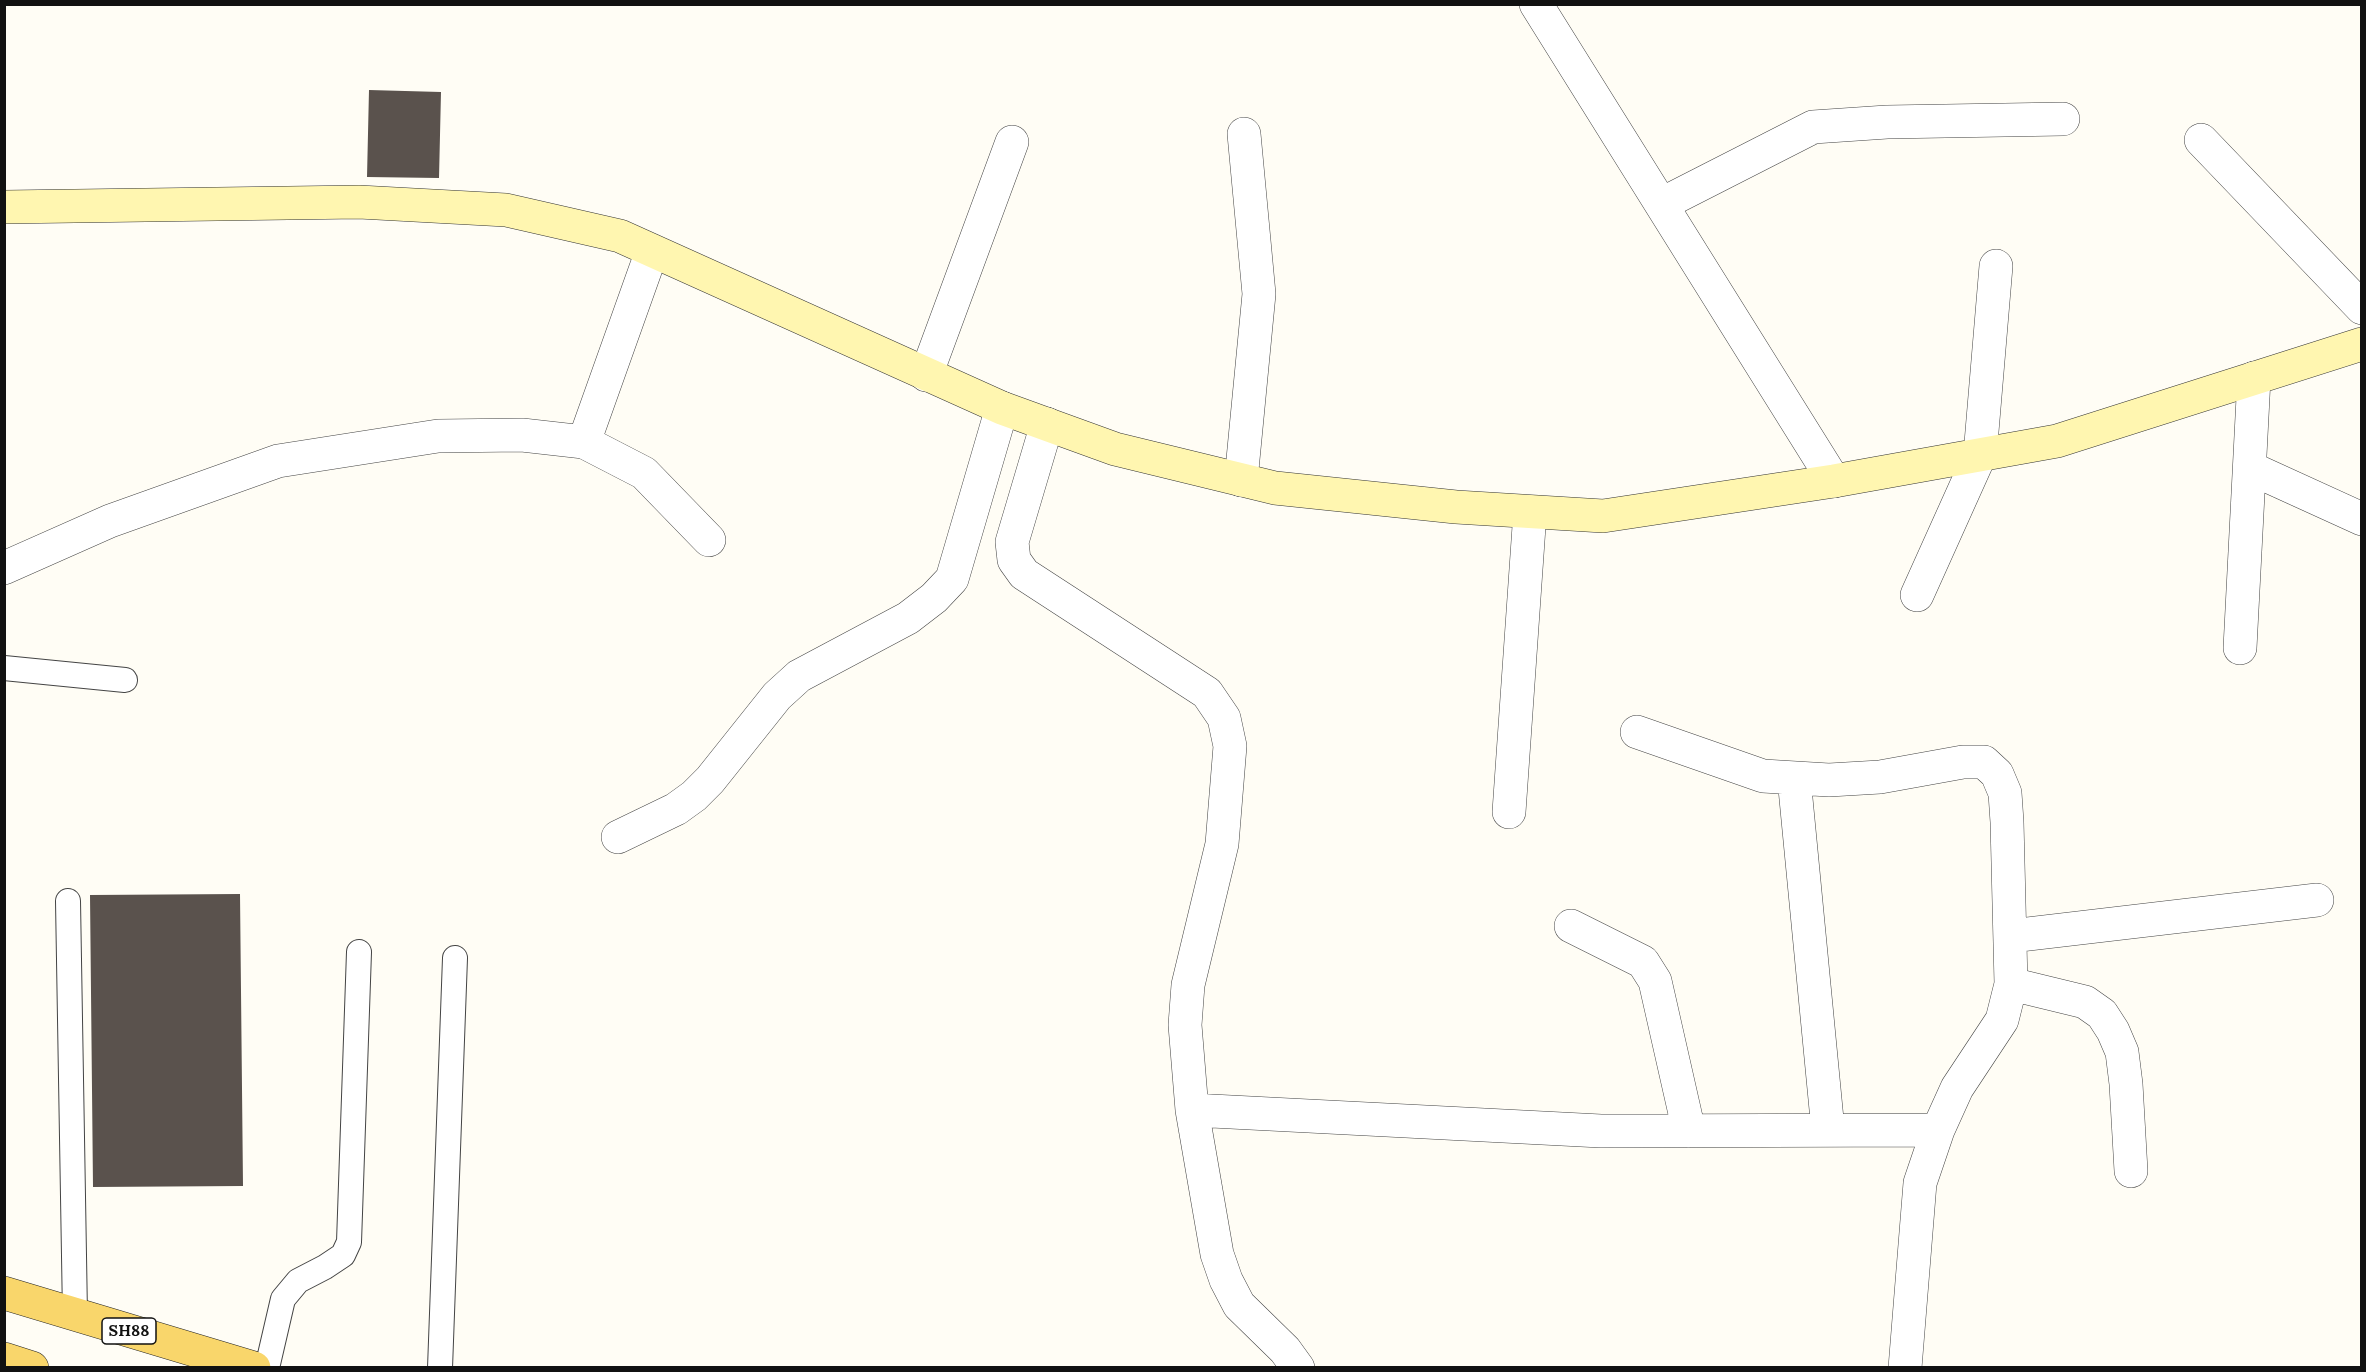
<!DOCTYPE html>
<style>
body{margin:0}
#map{position:relative;width:2366px;height:1372px;overflow:hidden;background:#fffdf5;font-family:Lora,serif}
canvas{display:block}
.frame{position:absolute;inset:0;border:6px solid #111;pointer-events:none}
</style>
<div id="map">
<canvas width="2366" height="1372"></canvas>
<div class="frame"></div>
</div>
<script>
const c = document.querySelector('canvas').getContext('2d');
c.lineJoin = 'round';
function fillPath(path, color) { c.fillStyle = color; c.fill(path, 'evenodd'); }
const toPath = rows => new Path2D(rows.map(r => 'M' + r).join(''));
function strokePath(path, color, width, dash) { c.strokeStyle = color; c.lineWidth = width; c.lineCap = dash ? 'butt' : 'round'; c.setLineDash(dash || []); c.stroke(path); }
function drawText(font, color, halo, rows, align = 'center') {
  c.font = font + ' Lora,serif'; c.lineWidth = 6; c.setLineDash([]); c.textBaseline = 'middle'; c.strokeStyle = halo; c.fillStyle = color; for (const [text, x, y, turn = 0] of rows) {
    c.save(); c.translate(x, y); c.rotate((+turn || 0) * Math.PI / 180); c.textAlign = isNaN(turn) ? turn : align; if (halo) c.strokeText(text, 0, 0); c.fillText(text, 0, 0); c.restore();
  }
}
fillPath(toPath([
 [369,90,441,92,439,178,367,177],
 [240,894,243,1186,93,1187,90,895]
]), '#5a524d');
const lane = toPath([
 [4,668,125,680],
 [68,901,75,1315],
 [267,1368,283,1299,298,1281,325,1267,343,1255,349,1242,359,952],
 [440,1368,455,958]
]);
const street = toPath([
 [1536,4,1834,481],
 [2201,140,2362,308],
 [1662,204,1813,127,1887,122,2063,119],
 [926,375,1012,142],
 [1047,424,1012,542,1014,560,1024,574,1207,693,1224,718,1230,746,1222,844,1188,985,1185,1025,1192,1110,1217,1254,1226,1280,1239,1305,1285,1350,1298,1368],
 [584,442,652,251],
 [2250,468,2362,519],
 [1241,480,1259,294,1244,134],
 [4,568,110,521,278,461,438,436,522,435,584,442,644,473,709,540],
 [1917,595,1980,455,1996,266],
 [2240,648,2254,378],
 [1637,732,1763,776,1829,780,1880,777,1963,762,1984,762,1997,774,2005,793,2007,822,2011,984,2002,1020,1957,1088,1938,1130,1920,1183,1905,1368],
 [1794,778,1828,1130],
 [1509,812,1530,512],
 [618,837,676,809,694,796,710,780,777,696,799,676,908,618,934,598,952,579,1002,408],
 [1571,926,1643,962,1655,981,1689,1131],
 [2011,936,2317,900],
 [2011,984,2085,1002,2102,1014,2113,1031,2122,1052,2126,1084,2131,1171],
 [1192,1110,1601,1131,1938,1130]
]);
const secondary = toPath([
 [4,207,359,202,506,210,620,236,1002,408,1115,449,1275,488,1456,507,1603,516,1834,481,2057,441,2362,344]
]);
const primary = toPath([
 [4,1293,254,1368],
 [4,1359,32,1368]
]);
strokePath(lane, '#444', 26);
strokePath(street, '#444', 34);
strokePath(secondary, '#333', 34);
strokePath(primary, '#222', 34);
strokePath(lane, '#fff', 24);
strokePath(street, '#fff', 33);
strokePath(secondary, '#fff6b0', 33);
strokePath(primary, '#f9d66b', 33);
for (const [x, y, w] of [
 [129,1331,54]
]) { const box = new Path2D(); box.roundRect(x - w / 2, y - 13, w, 26, 4.5); c.fillStyle = '#fff'; c.fill(box); strokePath(box, '#111', 1.5); }
drawText('bold 16px', '#111', null, [
 ["SH88",129,1331]
]);
</script>
